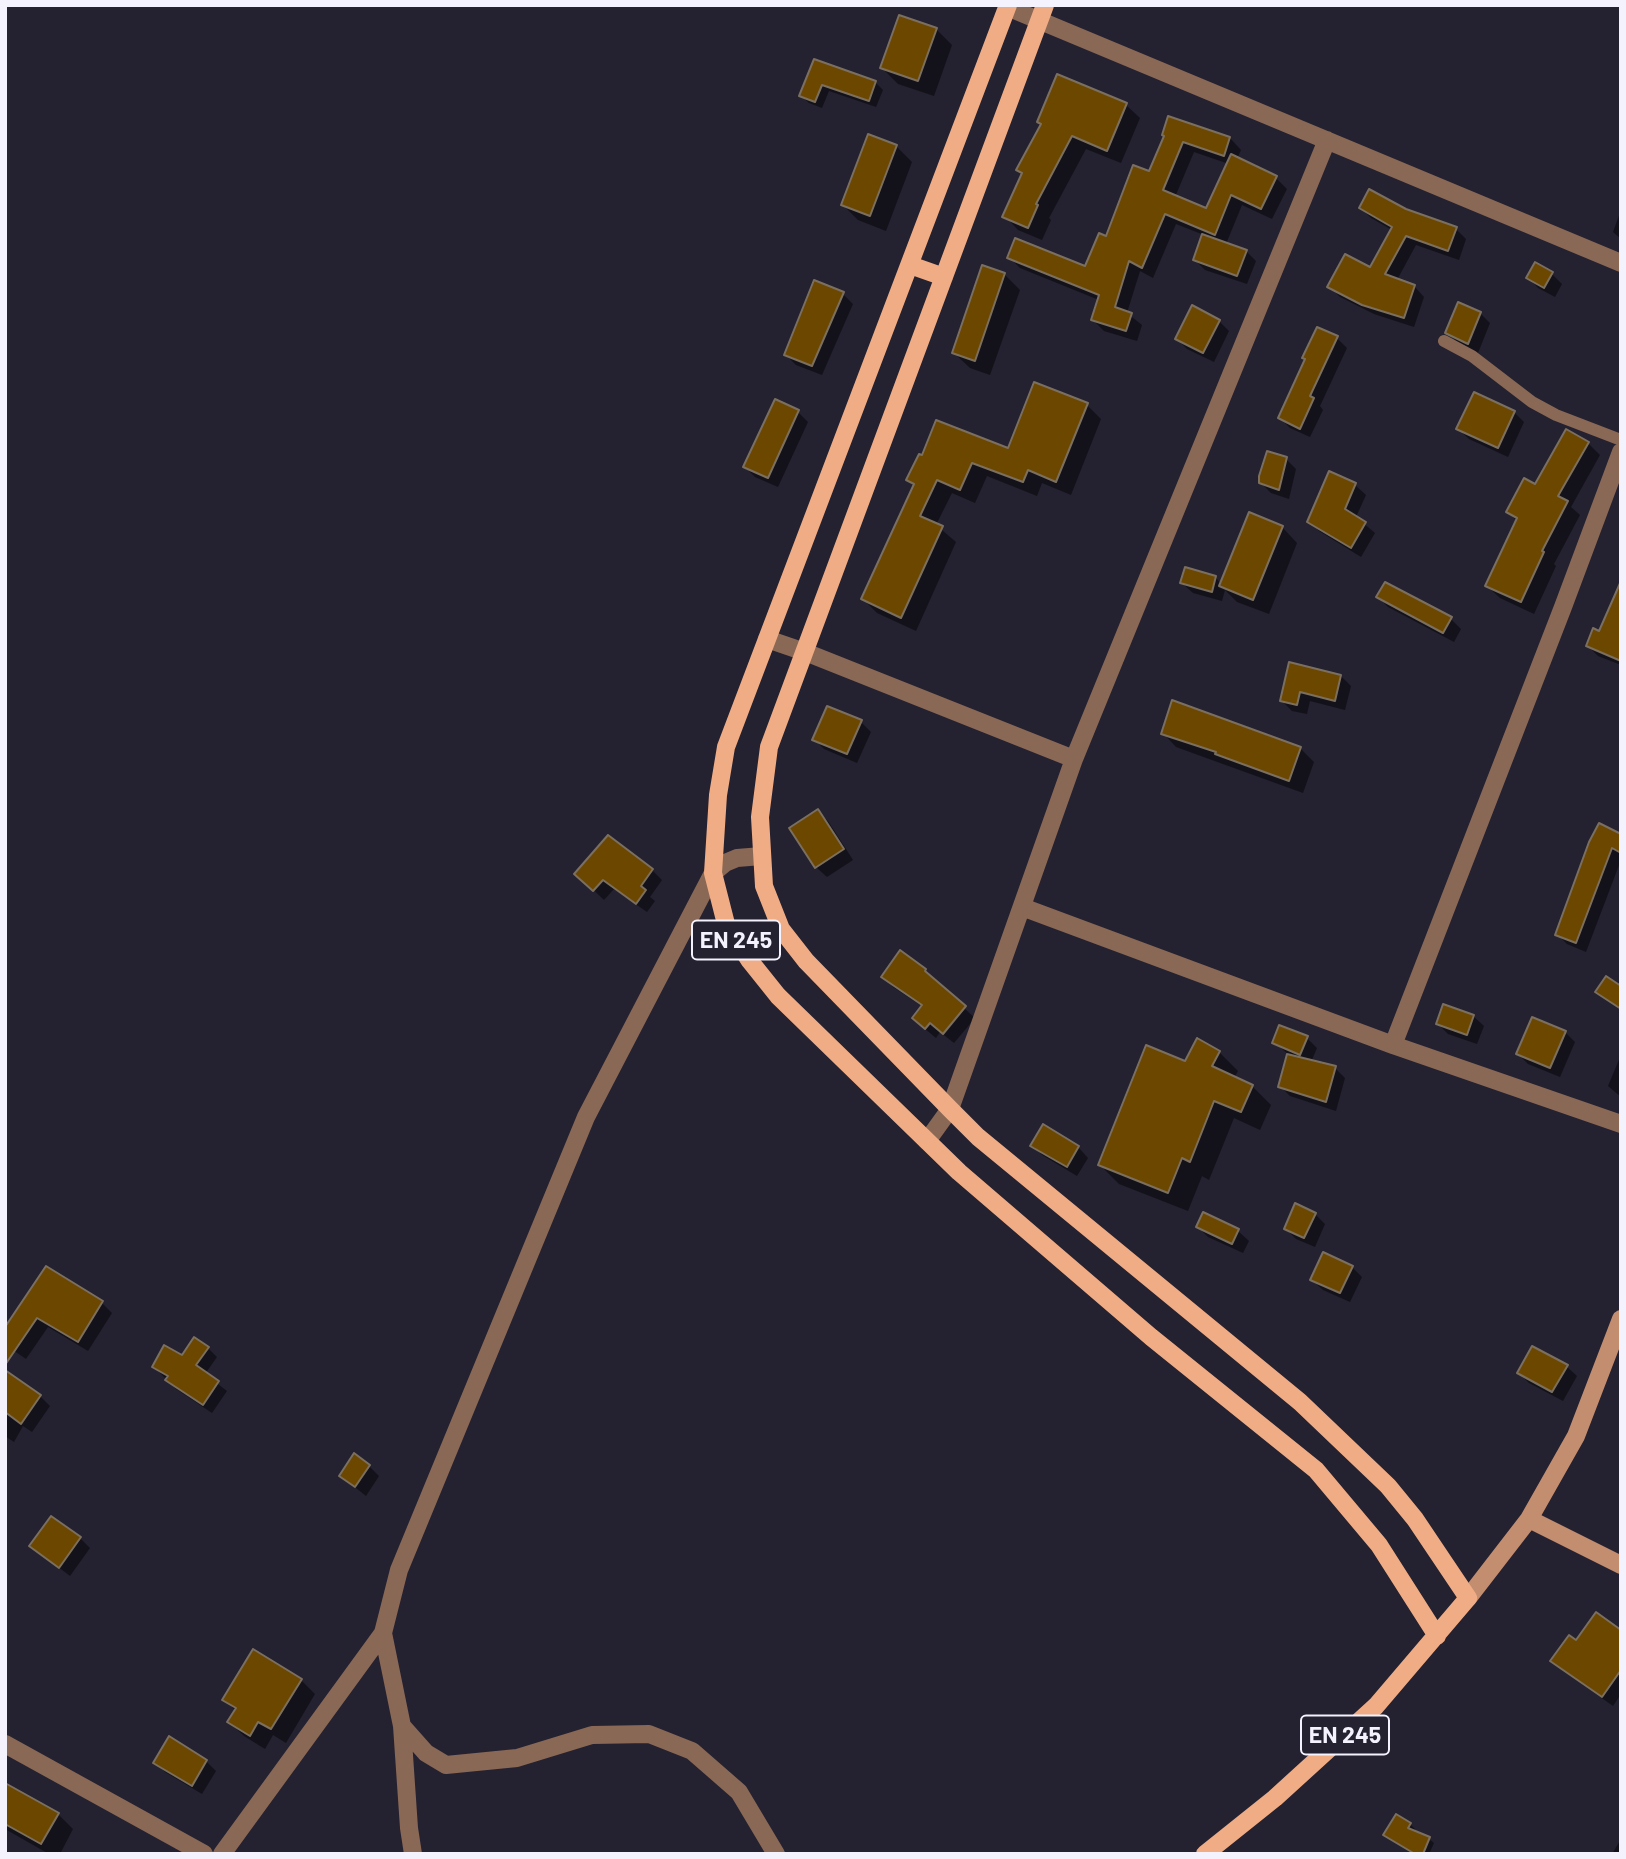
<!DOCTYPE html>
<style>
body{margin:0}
#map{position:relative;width:1626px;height:1859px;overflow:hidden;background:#242130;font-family:Barlow,sans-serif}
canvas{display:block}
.frame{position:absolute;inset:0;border:7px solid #f4f2fd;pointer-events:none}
</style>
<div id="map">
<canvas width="1626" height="1859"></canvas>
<div class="frame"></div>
</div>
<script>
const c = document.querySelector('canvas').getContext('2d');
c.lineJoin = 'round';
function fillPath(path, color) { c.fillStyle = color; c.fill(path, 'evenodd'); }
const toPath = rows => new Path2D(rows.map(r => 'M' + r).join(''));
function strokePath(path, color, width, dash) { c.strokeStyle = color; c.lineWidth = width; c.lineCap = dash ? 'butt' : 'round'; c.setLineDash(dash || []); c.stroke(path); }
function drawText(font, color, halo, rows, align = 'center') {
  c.font = font + ' Barlow,sans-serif'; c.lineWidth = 6; c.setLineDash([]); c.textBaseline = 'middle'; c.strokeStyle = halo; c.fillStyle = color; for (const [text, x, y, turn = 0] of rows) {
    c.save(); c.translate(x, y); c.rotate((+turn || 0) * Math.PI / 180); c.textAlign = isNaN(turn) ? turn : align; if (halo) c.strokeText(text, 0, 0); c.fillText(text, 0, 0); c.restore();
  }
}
fillPath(toPath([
 [936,29,952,45,934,96,898,84,882,68],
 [815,62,875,82,883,90,876,107,829,91,822,108,809,103,801,96],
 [1126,105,1140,118,1121,163,1086,149,1049,218,1051,220,1042,240,1018,230,1005,216,1023,174,1018,169,1042,125],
 [1165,136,1230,138,1241,150,1237,159,1276,178,1287,189,1272,219,1242,205,1226,244,1246,251,1256,261,1247,284,1205,270,1195,260,1204,235,1176,224,1153,278,1140,271,1127,313,1142,325,1137,341,1104,331,1093,320,1099,300,1020,268,1009,257,1085,269,1150,173],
 [1194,152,1229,164,1207,210,1175,197],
 [896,146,912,162,886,231,858,220,843,205],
 [1361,208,1405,211,1456,229,1466,239,1459,260,1416,245,1397,280,1414,286,1424,297,1414,327,1374,314,1340,297,1330,287,1371,269,1392,230,1371,218],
 [1621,210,1621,239,1613,232],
 [1004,274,1020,290,990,375,970,368,954,353],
 [1552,274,1562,284,1555,297,1538,288,1528,277],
 [843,294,853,304,822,375,796,365,786,355],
 [1480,313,1490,323,1478,353,1457,342,1447,332],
 [1219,321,1229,331,1214,362,1187,349,1177,339],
 [1337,338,1347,348,1320,406,1323,410,1310,437,1290,428,1280,418],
 [1087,405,1101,419,1071,495,1042,483,1037,496,987,476,975,503,952,493,936,525,956,542,916,631,877,613,863,599,914,486,908,480,1009,450],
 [798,412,808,422,778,487,755,477,745,467],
 [1514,412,1524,422,1508,457,1469,439,1458,429],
 [1588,443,1600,455,1571,507,1580,515,1554,564,1556,566,1534,614,1500,598,1487,586,1517,521,1508,512],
 [1286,459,1296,469,1289,499,1271,493,1260,482],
 [1330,473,1355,485,1366,495,1356,517,1375,533,1361,557,1319,531,1309,521],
 [1282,527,1297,543,1269,614,1237,602,1225,590,1222,601,1193,593,1182,583,1186,570,1216,578,1222,585],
 [1378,597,1451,619,1461,629,1454,642,1388,607],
 [1621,616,1621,665,1598,656,1588,646],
 [1291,664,1341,676,1351,686,1345,710,1310,701,1307,714,1292,711,1282,701],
 [1173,702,1301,749,1314,762,1303,793,1176,747,1163,733],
 [861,722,871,732,857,763,824,749,814,739],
 [818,811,828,821,853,860,827,877,816,867,791,829],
 [1600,825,1621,836,1621,860,1586,952,1567,944,1557,934],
 [652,870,662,880,650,897,655,901,647,912,614,889,604,900,577,874],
 [925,970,934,981,975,1018,954,1043,940,1032,936,1038,924,1028,914,1018,923,1007,893,987,883,976],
 [1473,1016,1484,1026,1477,1044,1448,1034,1438,1024],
 [1565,1032,1575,1042,1560,1077,1528,1064,1518,1054],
 [1307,1038,1317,1048,1311,1062,1335,1068,1345,1078,1336,1111,1290,1096,1280,1086,1288,1054,1274,1042],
 [1219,1052,1238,1071,1234,1078,1252,1086,1271,1105,1260,1130,1234,1118,1209,1180,1202,1176,1188,1211,1119,1184,1100,1165,1185,1063],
 [1621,1055,1621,1097,1608,1086],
 [1043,1127,1078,1147,1088,1158,1077,1176,1042,1155,1032,1145],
 [1204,1214,1238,1231,1249,1241,1243,1253,1208,1237,1198,1227],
 [1315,1214,1325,1224,1315,1247,1296,1239,1286,1229],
 [1352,1267,1362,1277,1350,1302,1323,1290,1312,1280],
 [46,1268,102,1303,112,1313,88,1351,48,1327,26,1359,10,1348],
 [208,1348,217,1357,205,1374,227,1391,212,1413,176,1389,154,1367],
 [1566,1366,1577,1376,1563,1401,1529,1383,1519,1373],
 [5,1380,40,1396,50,1406,32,1432,23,1426,14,1442,5,1436],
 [369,1466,379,1476,366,1496,341,1476],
 [80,1538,90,1548,70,1576,31,1546],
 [1621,1632,1621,1694,1613,1706,1563,1671,1553,1661],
 [301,1680,315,1694,286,1743,273,1735,265,1749,244,1736,229,1722,236,1711,224,1699],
 [206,1761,216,1771,202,1794,165,1772,155,1762],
 [5,1791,58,1814,73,1829,60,1854,49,1854,5,1829],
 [1410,1824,1415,1829,1413,1832,1429,1839,1434,1843,1429,1854,1414,1854,1385,1835],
 [1621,1839,1621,1854,1612,1854]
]), '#0007');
const building = toPath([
 [899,15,937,28,918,81,880,68,899,15],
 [814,59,876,81,869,101,822,85,815,102,799,96,814,59],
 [1057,74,1127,103,1107,151,1072,136,1036,204,1038,205,1028,228,1002,217,1022,173,1016,170,1041,124,1037,122,1057,74],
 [1168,116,1230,137,1224,156,1183,142,1163,190,1206,208,1231,154,1277,176,1261,209,1231,195,1215,235,1165,214,1142,268,1129,261,1115,307,1132,313,1126,331,1091,320,1099,295,1007,258,1015,238,1085,266,1099,233,1106,236,1133,165,1149,171,1164,136,1162,135,1168,116],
 [868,134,897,145,870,216,841,205,868,134],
 [1369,189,1406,209,1457,227,1448,251,1406,236,1385,274,1415,285,1404,318,1362,305,1327,287,1345,254,1370,267,1392,227,1359,208,1369,189],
 [1202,234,1247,250,1237,276,1193,260,1202,234],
 [1535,262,1553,272,1544,288,1526,278,1535,262],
 [982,265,1005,273,975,361,952,353,982,265],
 [814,280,844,292,812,366,784,355,814,280],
 [1458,302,1481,312,1468,344,1445,333,1458,302],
 [1192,305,1220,320,1203,353,1175,339,1192,305],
 [1317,327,1338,336,1310,396,1314,398,1300,429,1278,418,1305,359,1302,358,1317,327],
 [1034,382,1088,403,1056,482,1028,470,1023,482,972,463,960,490,937,480,920,516,943,526,901,618,861,599,914,484,906,480,919,454,922,455,936,420,1008,448,1034,382],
 [1474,392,1515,411,1498,448,1456,429,1474,392],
 [775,399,799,410,768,478,743,467,775,399],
 [1566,429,1589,442,1558,496,1568,501,1542,551,1544,552,1521,602,1485,586,1517,518,1506,512,1524,478,1535,484,1566,429],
 [1267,451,1287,457,1279,490,1259,483,1259,476,1267,451],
 [1329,471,1356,483,1345,509,1366,522,1351,548,1307,522,1329,471],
 [1249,512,1283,526,1253,600,1219,586,1249,512],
 [1185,567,1216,576,1212,592,1180,583,1185,567],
 [1621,581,1621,661,1586,646,1593,628,1599,631,1621,581],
 [1385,582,1452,617,1443,633,1376,597,1385,582],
 [1289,662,1341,675,1335,701,1300,692,1297,705,1280,701,1289,662],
 [1172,700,1301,747,1289,781,1215,754,1216,752,1161,734,1172,700],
 [827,706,862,720,847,754,812,740,827,706],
 [818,809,844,849,815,868,789,828,818,809],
 [1599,823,1621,834,1621,853,1612,848,1576,943,1555,935,1589,842,1599,823],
 [608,835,653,869,641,886,646,890,636,904,603,880,593,891,574,874,608,835],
 [900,950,926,969,925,971,966,1006,943,1034,930,1023,925,1029,912,1018,922,1005,881,977,900,950],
 [1606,976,1621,986,1621,1009,1595,992,1606,976],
 [1443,1004,1474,1015,1467,1035,1436,1024,1443,1004],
 [1532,1017,1566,1031,1550,1068,1516,1054,1532,1017],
 [1279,1025,1308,1036,1300,1055,1272,1043,1279,1025],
 [1197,1038,1220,1051,1212,1066,1253,1085,1241,1112,1214,1101,1190,1162,1182,1158,1168,1193,1098,1165,1146,1045,1185,1061,1197,1038],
 [1287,1054,1336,1066,1326,1102,1278,1087,1287,1054],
 [1043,1124,1079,1146,1067,1167,1030,1146,1043,1124],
 [1295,1203,1316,1213,1304,1238,1284,1229,1295,1203],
 [1203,1212,1239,1229,1232,1244,1196,1227,1203,1212],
 [1323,1252,1353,1266,1340,1293,1310,1280,1323,1252],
 [46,1266,103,1301,78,1342,37,1318,5,1365,5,1327,46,1266],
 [194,1337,209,1347,196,1365,219,1381,203,1405,165,1380,168,1376,152,1367,164,1345,182,1355,194,1337],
 [1532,1346,1568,1365,1552,1392,1517,1373,1532,1346],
 [5,1370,41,1395,21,1424,5,1412,5,1370],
 [354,1453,370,1465,355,1487,339,1476,354,1453],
 [51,1516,81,1537,59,1568,29,1546,51,1516],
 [1596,1612,1621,1630,1621,1670,1602,1697,1550,1661,1569,1635,1576,1640,1596,1612],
 [253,1649,302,1679,271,1729,258,1722,250,1736,227,1722,236,1708,222,1700,253,1649],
 [169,1736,207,1760,192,1786,153,1763,169,1736],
 [5,1783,59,1813,41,1844,5,1824,5,1783],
 [1396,1814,1411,1823,1408,1828,1430,1837,1423,1854,1415,1854,1383,1835,1396,1814]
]);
fillPath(building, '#6c4700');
strokePath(building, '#7b6f5f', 2);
strokePath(toPath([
 [1444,341,1472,356,1532,402,1556,415,1621,440]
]), '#896855', 12);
strokePath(toPath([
 [1007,7,1621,263],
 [767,639,805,652,1074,759],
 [762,856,737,858,725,863,713,873,586,1117,399,1570,383,1633,402,1726,426,1753,446,1765,517,1758,592,1735,649,1734,692,1751,739,1792,776,1854],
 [1022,907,1393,1045,1621,1124],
 [1393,1045,1563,607,1621,452],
 [927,1141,950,1109,1074,759,1327,140],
 [402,1726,409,1828,413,1854],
 [5,1744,204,1854],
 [222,1854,383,1633]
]), '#896855', 18);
strokePath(toPath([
 [1529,1519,1621,1565],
 [1468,1598,1529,1519,1576,1436,1621,1319]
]), '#c38e70', 18);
strokePath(toPath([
 [1008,5,726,747,718,795,713,873,726,924,750,961,778,996,959,1172,1151,1337,1316,1470,1379,1545,1437,1636],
 [1045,5,769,747,760,817,764,886,781,929,806,961,950,1109,978,1137,1300,1402,1388,1486,1415,1519,1468,1598,1376,1706,1275,1798,1205,1854],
 [910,265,944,277]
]), '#f0ac84', 18);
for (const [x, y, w] of [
 [736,940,88],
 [1345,1735,88]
]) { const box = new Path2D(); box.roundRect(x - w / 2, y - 19.5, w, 39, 5); c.fillStyle = '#242130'; c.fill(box); strokePath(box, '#f4f2fd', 2); }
drawText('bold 23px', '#f4f2fd', null, [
 ["EN 245",736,940],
 ["EN 245",1345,1735]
]);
</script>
